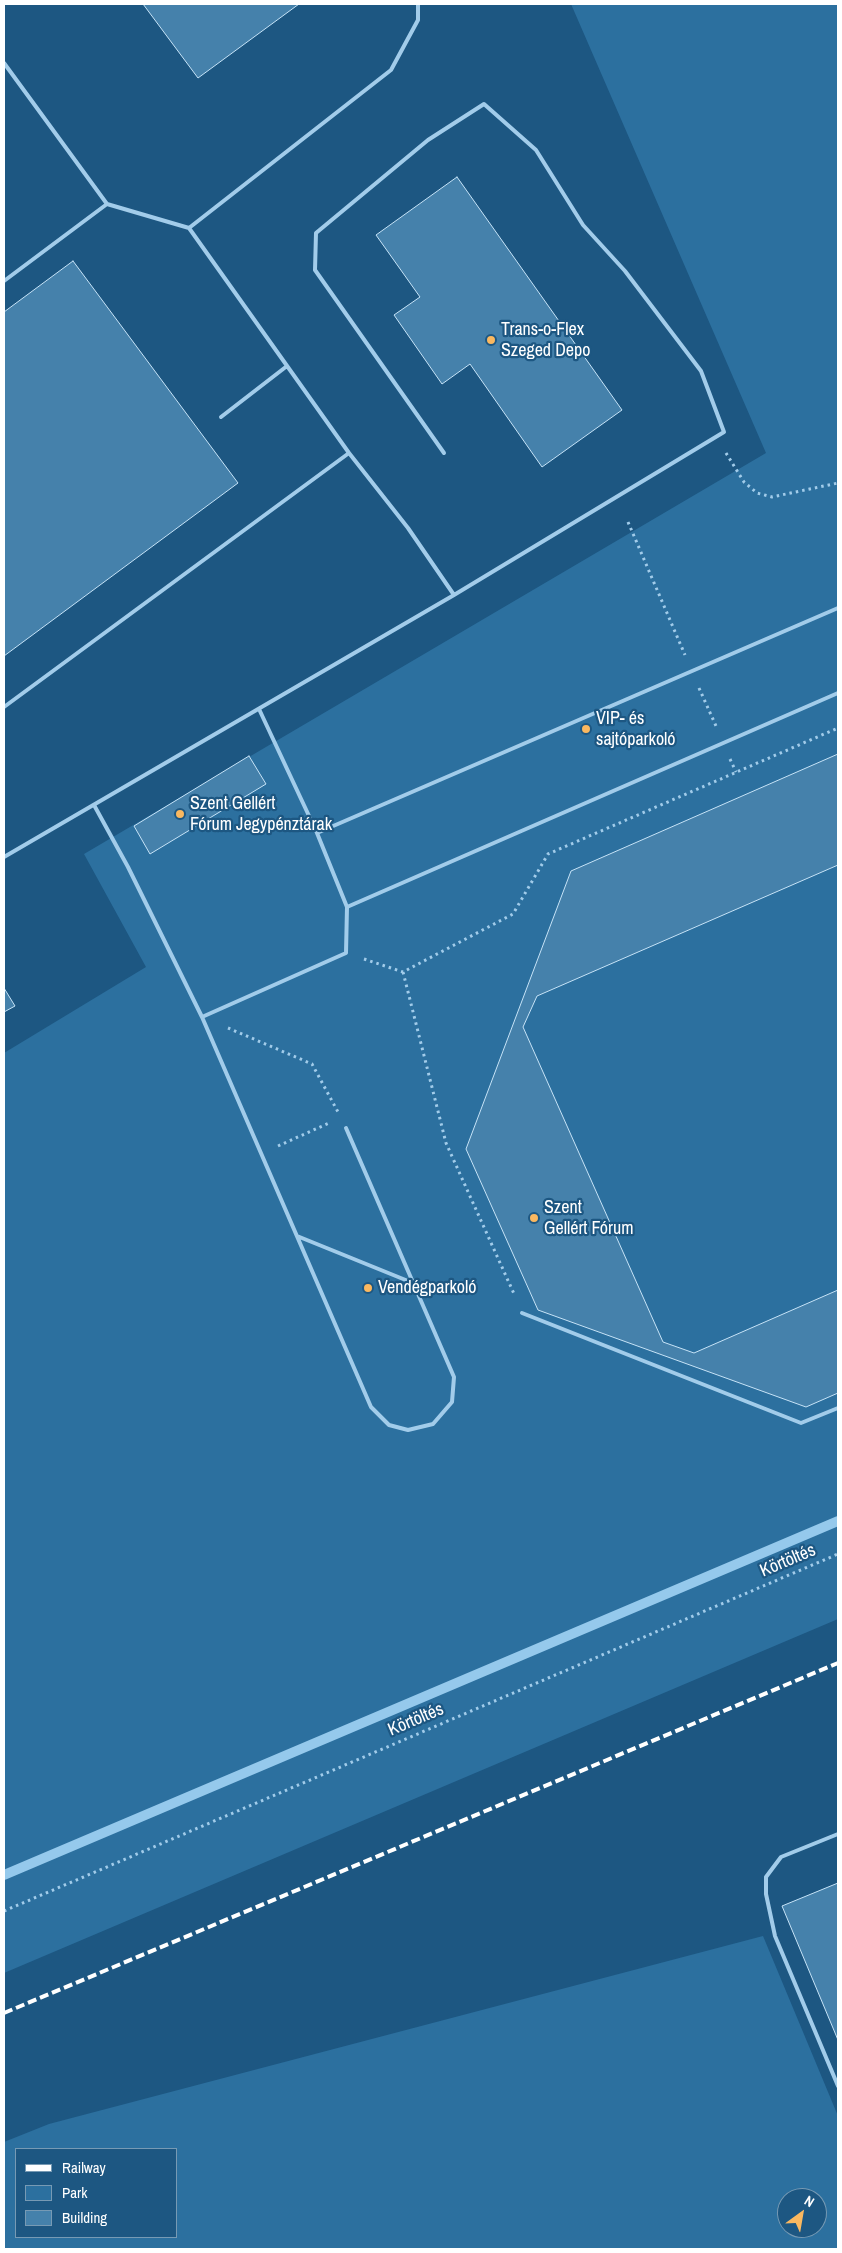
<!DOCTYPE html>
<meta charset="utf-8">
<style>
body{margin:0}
#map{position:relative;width:842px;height:2253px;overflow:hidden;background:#1d5782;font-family:"Archivo Narrow",sans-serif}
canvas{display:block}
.frame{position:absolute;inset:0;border:5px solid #fff;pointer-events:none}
.legend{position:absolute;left:15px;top:2148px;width:162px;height:90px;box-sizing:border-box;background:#1d5782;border:1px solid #779ab4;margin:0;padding:6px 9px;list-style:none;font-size:15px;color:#fff}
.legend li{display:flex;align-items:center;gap:10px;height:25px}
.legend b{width:25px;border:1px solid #779ab4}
.north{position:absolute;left:777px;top:2188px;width:50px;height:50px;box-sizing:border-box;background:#1d5782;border:1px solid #779ab4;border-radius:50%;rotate:32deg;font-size:14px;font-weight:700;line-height:20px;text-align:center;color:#fff}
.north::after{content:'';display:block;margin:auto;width:18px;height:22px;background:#fab860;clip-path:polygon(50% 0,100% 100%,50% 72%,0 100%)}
</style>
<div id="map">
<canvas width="842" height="2253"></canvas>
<div class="frame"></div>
<ul class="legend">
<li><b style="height:6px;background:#fff"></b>Railway</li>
<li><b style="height:14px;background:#2c709f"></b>Park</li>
<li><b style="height:14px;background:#4581ab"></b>Building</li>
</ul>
<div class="north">N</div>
</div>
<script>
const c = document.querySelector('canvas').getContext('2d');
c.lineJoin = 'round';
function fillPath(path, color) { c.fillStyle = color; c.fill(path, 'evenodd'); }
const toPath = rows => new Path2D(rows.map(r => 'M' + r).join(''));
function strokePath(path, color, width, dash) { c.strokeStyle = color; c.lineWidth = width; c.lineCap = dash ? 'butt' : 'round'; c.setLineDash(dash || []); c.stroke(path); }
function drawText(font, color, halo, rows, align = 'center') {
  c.font = font + ' "Archivo Narrow",sans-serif'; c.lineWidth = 4.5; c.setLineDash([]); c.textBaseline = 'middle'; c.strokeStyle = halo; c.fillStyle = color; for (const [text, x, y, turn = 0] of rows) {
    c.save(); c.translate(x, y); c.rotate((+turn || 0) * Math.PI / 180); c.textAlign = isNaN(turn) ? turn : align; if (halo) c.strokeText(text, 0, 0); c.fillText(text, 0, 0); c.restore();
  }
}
fillPath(toPath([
 [571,4,838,4,838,1619,4,1973,4,1053,146,967,84,854,766,453],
 [763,1936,838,2116,838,2249,4,2249,4,2142,49,2124],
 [176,2149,176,2237,16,2237,16,2149],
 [787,2198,817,2198,817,2228,787,2228]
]), '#2c709f');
strokePath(toPath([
 [4,1875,838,1521]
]), '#95c9ec', 10);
const building = toPath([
 [143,4,299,4,198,78,143,4],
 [457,177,622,410,542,467,470,364,442,384,394,315,420,297,376,235,457,177],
 [73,261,238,483,4,656,4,312,73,261],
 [838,754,838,865,537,996,523,1027,663,1342,694,1353,838,1290,838,1393,806,1407,538,1310,466,1149,571,871,838,754],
 [249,756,266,784,150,854,134,826,249,756],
 [4,988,15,1006,4,1012,4,988],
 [838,1883,838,2040,782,1906,838,1883]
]);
fillPath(building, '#4581ab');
strokePath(building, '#c6e3f7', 1);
strokePath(toPath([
 [726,453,744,482,757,493,772,497,838,483],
 [628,522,685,655],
 [699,688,716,726],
 [730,759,736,772],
 [364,959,403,972,513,914,548,854,838,728],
 [403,972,446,1143,515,1296],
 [228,1028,312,1064,338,1112],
 [278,1146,329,1123],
 [4,1911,838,1554]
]), '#a2ccea', 3, [2.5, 4]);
strokePath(toPath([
 [4,63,107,204,189,228,391,70,418,20,418,4],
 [189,228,349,453,408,528,454,595],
 [4,281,107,204],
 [221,417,287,366],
 [4,707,349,453],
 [94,805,128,867,202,1017,346,953,347,907,317,833,259,709],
 [317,833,838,608],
 [4,857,454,595,724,432,701,371,625,271,583,225,536,150,484,104,428,140,316,233,315,270,444,453],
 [347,907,838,693],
 [202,1017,371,1407,389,1425,408,1430,433,1424,452,1402,454,1377,346,1128],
 [297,1236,413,1283],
 [522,1313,801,1423,838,1408],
 [838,1834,781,1857,766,1877,766,1894,775,1936,838,2086]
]), '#a2ccea', 4);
strokePath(toPath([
 [4,2013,838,1663]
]), '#fff', 4, [9, 4]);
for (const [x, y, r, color] of [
 [491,340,5,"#fab860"],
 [586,729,5,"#fab860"],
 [180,814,5,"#fab860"],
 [534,1218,5,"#fab860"],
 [368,1288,5,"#fab860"]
]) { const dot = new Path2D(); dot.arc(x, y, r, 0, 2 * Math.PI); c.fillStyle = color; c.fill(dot); strokePath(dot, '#1d5782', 2); }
drawText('18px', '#fff', '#1d5782', [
 ["Trans-o-Flex",501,330],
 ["Szeged Depo",501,351],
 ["VIP- és",596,719],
 ["sajtóparkoló",596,740],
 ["Szent Gellért",190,804],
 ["Fórum Jegypénztárak",190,825],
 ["Szent",544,1208],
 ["Gellért Fórum",544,1229],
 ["Vendégparkoló",378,1288]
], 'left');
drawText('18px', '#fff', '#1d5782', [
 ["Körtöltés",788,1561,-23],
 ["Körtöltés",416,1720,-23]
]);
</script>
